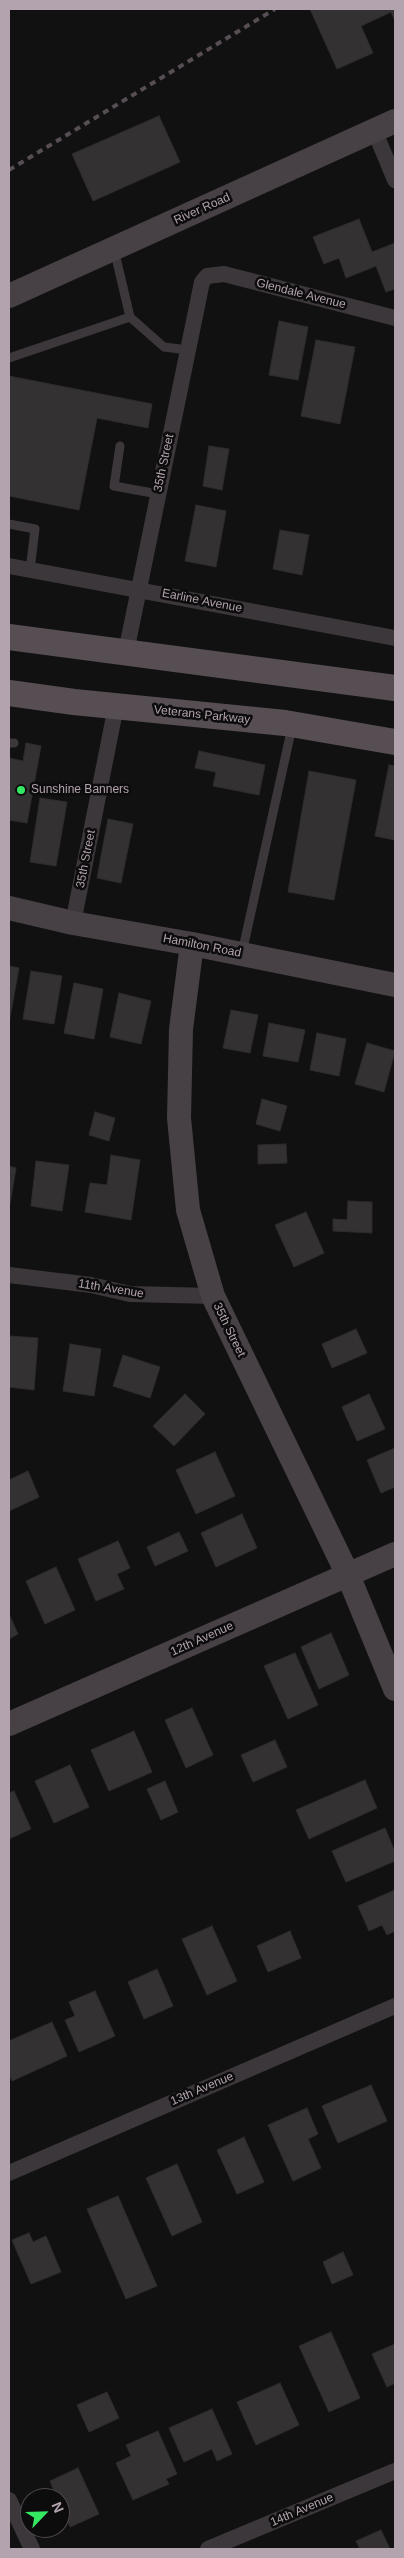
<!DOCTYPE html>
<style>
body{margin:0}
#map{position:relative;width:404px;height:2558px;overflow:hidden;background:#121111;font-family:Arial,sans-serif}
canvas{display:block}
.frame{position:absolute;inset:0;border:10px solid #b2a3ae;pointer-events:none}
.north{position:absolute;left:20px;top:2488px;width:50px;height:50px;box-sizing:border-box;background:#0d0c0c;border:1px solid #4f484d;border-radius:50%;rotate:66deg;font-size:14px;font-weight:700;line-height:20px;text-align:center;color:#b2a3ae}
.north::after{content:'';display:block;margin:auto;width:18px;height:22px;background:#34e862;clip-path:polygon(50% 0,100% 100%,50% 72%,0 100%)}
</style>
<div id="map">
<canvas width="404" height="2558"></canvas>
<div class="frame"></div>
<div class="north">N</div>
</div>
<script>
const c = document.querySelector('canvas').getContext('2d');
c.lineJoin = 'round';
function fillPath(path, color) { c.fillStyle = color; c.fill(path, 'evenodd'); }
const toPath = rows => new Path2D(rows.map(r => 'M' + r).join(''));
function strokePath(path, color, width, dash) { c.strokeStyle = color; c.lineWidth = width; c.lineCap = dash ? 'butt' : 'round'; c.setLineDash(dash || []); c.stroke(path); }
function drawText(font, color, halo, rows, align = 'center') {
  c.font = font + ' Arial,sans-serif'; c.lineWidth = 5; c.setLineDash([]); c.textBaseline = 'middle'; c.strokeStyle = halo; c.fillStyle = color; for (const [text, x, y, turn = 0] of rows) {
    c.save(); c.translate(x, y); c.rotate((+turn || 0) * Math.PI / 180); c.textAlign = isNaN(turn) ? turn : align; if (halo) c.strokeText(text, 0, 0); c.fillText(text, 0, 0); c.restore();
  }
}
const building = toPath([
 [310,9,395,9,395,21,391,12,361,26,373,53,337,69,310,9],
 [159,116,180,162,93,201,72,154,159,116],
 [359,219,372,252,395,243,395,289,386,292,376,266,346,278,339,258,324,264,313,237,359,219],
 [279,321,308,327,298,380,269,375,279,321],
 [316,340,355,347,340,424,301,416,316,340],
 [9,376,152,404,148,428,97,418,79,510,9,496,9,376],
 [209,446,229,449,222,490,203,486,209,446],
 [196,505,226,511,216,567,185,561,196,505],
 [280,530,309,535,302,575,273,569,280,530],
 [26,743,41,746,27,823,9,820,9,758,23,761,26,743],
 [199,751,265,765,259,795,213,786,216,772,195,768,199,751],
 [389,765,395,766,395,840,375,836,389,765],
 [309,771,356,780,334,900,288,892,309,771],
 [40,798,67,802,56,866,30,862,40,798],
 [108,819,133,824,121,883,97,878,108,819],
 [9,966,19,968,9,1023,9,966],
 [31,971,62,976,54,1024,23,1019,31,971],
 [74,983,103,989,94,1039,64,1033,74,983],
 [119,993,151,1001,141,1044,110,1037,119,993],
 [231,1010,258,1015,250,1053,223,1048,231,1010],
 [269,1023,305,1030,298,1062,263,1056,269,1023],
 [317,1033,346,1039,339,1076,310,1070,317,1033],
 [367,1043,395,1051,384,1092,355,1084,367,1043],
 [262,1099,287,1106,280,1131,256,1124,262,1099],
 [95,1112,115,1118,109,1141,89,1135,95,1112],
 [286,1144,287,1163,258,1164,258,1145,286,1144],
 [111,1155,140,1160,131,1220,85,1212,90,1183,107,1185,111,1155],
 [36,1161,69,1165,62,1211,31,1206,36,1161],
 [9,1166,16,1168,10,1204,9,1204,9,1166],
 [348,1201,372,1202,372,1233,333,1231,333,1219,347,1220,348,1201],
 [306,1212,324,1253,294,1267,275,1225,306,1212],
 [356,1329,367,1353,332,1368,322,1344,356,1329],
 [9,1336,38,1338,34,1390,9,1387,9,1336],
 [70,1344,101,1349,94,1396,63,1391,70,1344],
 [123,1355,160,1367,150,1398,113,1386,123,1355],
 [185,1394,205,1414,174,1446,153,1426,185,1394],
 [369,1394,385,1429,357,1441,342,1407,369,1394],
 [395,1448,395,1487,381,1493,367,1460,395,1448],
 [215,1452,235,1496,196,1514,176,1470,215,1452],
 [28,1471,39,1497,9,1511,9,1480,28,1471],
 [242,1514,257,1548,216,1567,201,1533,242,1514],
 [179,1532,188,1551,155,1566,147,1547,179,1532],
 [118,1541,130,1568,117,1574,124,1589,96,1601,78,1559,118,1541],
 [56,1567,75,1610,45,1624,26,1581,56,1567],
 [9,1614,18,1634,9,1639,9,1614],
 [331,1633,349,1675,319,1689,301,1647,331,1633],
 [295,1653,318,1705,288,1719,264,1666,295,1653],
 [192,1708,213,1755,186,1768,165,1720,192,1708],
 [134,1731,152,1772,109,1791,91,1750,134,1731],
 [275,1740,287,1767,253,1782,241,1755,275,1740],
 [70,1765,89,1807,54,1823,35,1781,70,1765],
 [365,1780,377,1808,309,1839,296,1810,365,1780],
 [165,1781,178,1812,161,1820,147,1789,165,1781],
 [14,1791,31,1829,9,1839,9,1793,14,1791],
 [385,1828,395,1852,395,1861,346,1882,332,1851,385,1828],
 [395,1890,395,1931,387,1935,382,1925,369,1931,358,1906,395,1890],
 [212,1926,237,1981,207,1995,182,1939,212,1926],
 [290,1931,301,1958,268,1972,257,1946,290,1931],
 [157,1969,173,2006,144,2019,128,1982,157,1969],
 [95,1991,115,2036,79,2052,65,2020,75,2016,69,2002,95,1991],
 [52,2022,67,2056,12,2081,9,2074,9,2041,52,2022],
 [371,2085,387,2121,338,2143,322,2106,371,2085],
 [307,2108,318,2134,308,2139,321,2168,293,2181,268,2125,307,2108],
 [244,2137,264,2182,237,2194,217,2150,244,2137],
 [177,2164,202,2222,172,2236,146,2178,177,2164],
 [118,2196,157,2286,126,2299,87,2209,118,2196],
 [29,2233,33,2242,46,2236,61,2272,31,2284,12,2240,29,2233],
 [343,2252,353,2275,332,2284,323,2262,343,2252],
 [331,2332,360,2398,329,2412,299,2346,331,2332],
 [395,2344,395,2383,387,2387,372,2354,395,2344],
 [280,2383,299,2425,256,2445,237,2402,280,2383],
 [107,2392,119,2418,89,2432,77,2405,107,2392],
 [212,2409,232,2454,217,2461,212,2449,184,2462,169,2428,212,2409],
 [158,2431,177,2474,166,2479,169,2484,133,2500,116,2463,131,2456,126,2445,158,2431],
 [78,2468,99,2514,70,2527,60,2504,60,2498,57,2498,50,2481,78,2468],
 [381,2530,390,2549,360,2549,356,2541,381,2530]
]);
fillPath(building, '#343133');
strokePath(building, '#2e2b2c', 1);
strokePath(toPath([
 [130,317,164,347,188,350],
 [9,358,130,317,114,249],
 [120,446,114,486,158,494],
 [9,524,35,529,30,570],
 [9,743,14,743],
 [242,953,292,727]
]), '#3c373a', 9);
strokePath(toPath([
 [375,132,395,180],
 [9,566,395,638],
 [126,652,202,282,207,276,224,274,395,318],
 [73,923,116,706],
 [9,1275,91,1285,130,1294,213,1296],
 [9,2173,395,2006],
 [9,2500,32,2549],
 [208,2549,395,2471]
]), '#3c373a', 16);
strokePath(toPath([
 [9,296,395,121],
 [9,908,73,923,192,944,395,985],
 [192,944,181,1029,179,1118,188,1210,213,1296,348,1575,395,1689],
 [9,1724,395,1554]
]), '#474045', 24);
strokePath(toPath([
 [9,637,395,688],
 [9,693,74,702,285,723,395,742]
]), '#564e53', 26);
strokePath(toPath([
 [9,170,275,9]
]), '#564e54', 4, [6, 5]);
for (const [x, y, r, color] of [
 [21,790,5,"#34e862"]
]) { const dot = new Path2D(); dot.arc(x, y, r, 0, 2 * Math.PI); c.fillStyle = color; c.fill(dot); strokePath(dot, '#0d0c0c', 2); }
drawText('12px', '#b2a3ae', '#0d0c0c', [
 ["River Road",202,209,-24],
 ["Glendale Avenue",301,294,14],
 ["35th Street",164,463,-78],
 ["Earline Avenue",202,601,11],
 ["Veterans Parkway",202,715,6],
 ["35th Street",86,859,-79],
 ["Hamilton Road",202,946,11],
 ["11th Avenue",111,1289,9],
 ["35th Street",229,1330,64],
 ["12th Avenue",202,1639,-24],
 ["13th Avenue",202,2089,-23],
 ["14th Avenue",302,2510,-23]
]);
drawText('12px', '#b2a3ae', '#0d0c0c', [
 ["Sunshine Banners",31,790]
], 'left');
</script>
